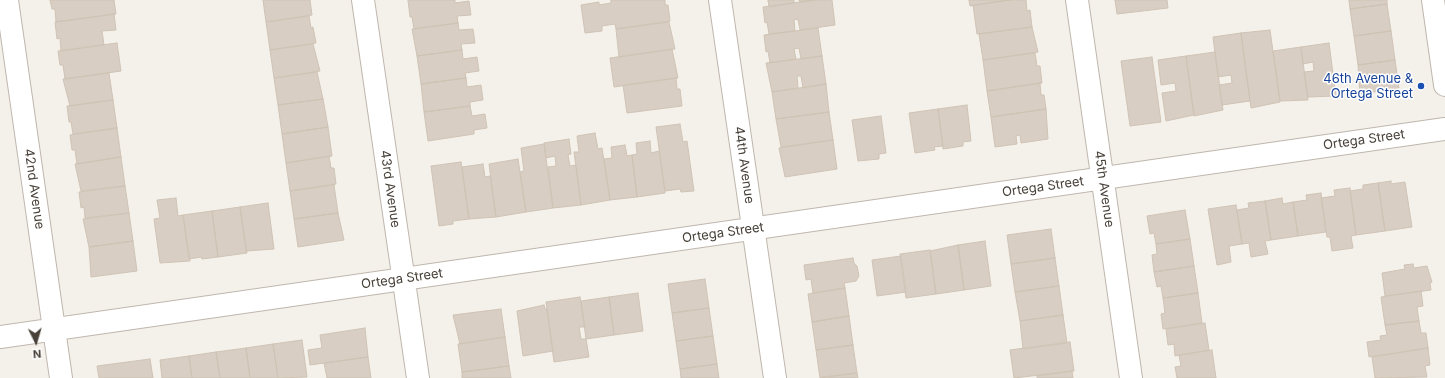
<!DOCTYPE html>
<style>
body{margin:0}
#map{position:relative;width:1445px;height:378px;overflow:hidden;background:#f4f0ea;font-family:Inter,sans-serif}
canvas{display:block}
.north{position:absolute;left:16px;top:322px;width:40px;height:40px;-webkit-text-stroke:3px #fff;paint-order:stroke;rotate:175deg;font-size:11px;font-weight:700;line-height:16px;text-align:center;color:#484139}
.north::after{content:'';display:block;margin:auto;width:14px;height:18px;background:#484139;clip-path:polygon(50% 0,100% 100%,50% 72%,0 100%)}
</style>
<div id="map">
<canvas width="1445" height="378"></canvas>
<div class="north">N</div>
</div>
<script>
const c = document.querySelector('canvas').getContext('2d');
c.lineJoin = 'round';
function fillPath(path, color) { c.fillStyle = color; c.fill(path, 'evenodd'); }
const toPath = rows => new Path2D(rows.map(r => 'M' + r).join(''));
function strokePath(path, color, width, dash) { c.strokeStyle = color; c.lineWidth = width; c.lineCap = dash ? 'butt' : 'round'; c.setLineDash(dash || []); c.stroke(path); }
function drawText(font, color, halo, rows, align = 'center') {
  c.font = font + ' Inter,sans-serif'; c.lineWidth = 3; c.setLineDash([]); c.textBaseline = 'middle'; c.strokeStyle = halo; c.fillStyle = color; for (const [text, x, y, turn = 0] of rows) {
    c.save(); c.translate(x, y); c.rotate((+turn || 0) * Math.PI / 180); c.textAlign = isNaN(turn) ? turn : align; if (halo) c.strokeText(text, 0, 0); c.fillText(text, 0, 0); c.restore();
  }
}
const building = toPath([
 [50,0,114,0,116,14,56,22,55,9,52,9,50,0],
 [263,0,310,0,312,15,266,22,263,0],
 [408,0,455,0,455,3,469,1,471,15,457,16,458,23,414,29,412,17,410,17,408,0],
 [611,0,665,0,665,5,668,5,670,21,616,29,615,24,602,26,602,31,585,33,581,5,599,2,599,5,611,3,611,0],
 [768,0,794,0,794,3,769,7,768,0],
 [799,0,815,0,800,2,799,0],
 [815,0,832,0,835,25,800,30,798,19,794,20,795,31,769,34,767,22,765,23,763,7,815,0],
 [969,0,1010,0,970,6,969,0],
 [1010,0,1026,0,1027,11,1030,10,1032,27,977,34,973,5,1010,0],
 [1115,0,1167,0,1168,8,1117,14,1115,0],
 [1349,0,1387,0,1387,4,1350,9,1349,0],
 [1387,4,1391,31,1354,36,1350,9,1387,4],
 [114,14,116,30,102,31,104,45,61,51,60,38,57,39,55,22,114,14],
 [309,16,311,28,313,27,316,43,270,50,266,22,309,16],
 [669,22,675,49,619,57,616,29,669,22],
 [458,23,459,30,473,29,475,43,461,44,462,50,417,56,412,29,458,23],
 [1032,27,1038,52,983,60,979,34,1032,27],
 [818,28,822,56,801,59,799,48,794,49,796,59,770,63,768,51,766,52,764,35,818,28],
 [1270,30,1280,102,1251,108,1241,33,1270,30],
 [1391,31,1395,60,1358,65,1354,36,1391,31],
 [1241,33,1250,101,1222,105,1219,85,1232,83,1231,75,1218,77,1213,37,1241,33],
 [117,43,121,71,65,79,63,65,60,65,58,51,117,43],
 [1329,43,1336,96,1308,97,1304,72,1314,71,1313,62,1303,64,1301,47,1329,43],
 [313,44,320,71,274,78,270,50,313,44],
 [1301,47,1308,100,1280,101,1273,51,1301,47],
 [672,49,678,78,614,87,610,58,672,49],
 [462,50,463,59,477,57,479,71,465,73,466,78,421,84,417,56,462,50],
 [1215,52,1223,110,1194,116,1186,56,1215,52],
 [1035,53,1037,66,1040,66,1042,83,987,91,983,60,1035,53],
 [822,56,826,84,803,88,801,76,797,76,798,88,772,92,766,63,822,56],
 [1186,56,1194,115,1166,121,1162,93,1176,91,1175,83,1161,85,1158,60,1186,56],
 [1152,57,1161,122,1130,126,1121,61,1152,57],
 [1395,60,1399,88,1360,94,1358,65,1395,60],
 [317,72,323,99,278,105,274,78,317,72],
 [109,73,113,100,70,106,63,79,109,73],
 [466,78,467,87,481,85,483,100,470,102,470,106,424,112,421,84,466,78],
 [676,78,677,89,680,89,682,106,627,113,623,85,676,78],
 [1040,83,1041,95,1044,95,1046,109,991,117,987,91,1040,83],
 [826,84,829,112,776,119,772,92,826,84],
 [323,99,328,127,282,134,278,105,323,99],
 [113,100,117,128,73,134,71,122,69,122,67,106,113,100],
 [967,105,971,141,963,142,963,146,943,149,938,109,967,105],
 [470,106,472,116,485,114,487,128,474,130,474,134,428,141,424,112,470,106],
 [938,109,943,146,934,147,935,150,915,153,909,113,938,109],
 [1046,109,1048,139,1021,143,1020,135,1016,136,1017,144,995,147,991,117,1046,109],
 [829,112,833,140,781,147,776,119,829,112],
 [881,116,886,153,879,154,879,159,858,161,852,120,881,116],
 [680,124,683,142,687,141,694,191,681,192,680,189,665,191,656,127,680,124],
 [328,127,332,156,286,163,282,134,328,127],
 [117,128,121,157,77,164,75,150,72,150,70,135,117,128],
 [595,133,598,149,602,148,610,200,581,205,574,152,579,152,577,136,595,133],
 [569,139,571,154,568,155,570,166,576,165,581,205,553,208,548,167,556,166,555,156,546,158,544,143,569,139],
 [833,140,837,169,785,177,779,148,833,140],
 [650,141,651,153,659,151,665,193,637,197,632,155,637,154,636,143,650,141],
 [544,144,553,208,526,212,520,172,524,171,521,148,544,144],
 [625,145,627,156,632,155,637,197,610,200,604,159,612,158,611,147,625,145],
 [329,156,331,168,334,168,336,184,290,191,286,163,329,156],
 [121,157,125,186,81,191,75,164,121,157],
 [518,159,526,212,496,217,489,164,518,159],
 [461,162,469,219,453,221,453,224,439,226,431,166,461,162],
 [483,164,485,177,490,176,496,217,469,219,462,167,483,164],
 [1391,181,1391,184,1405,182,1412,227,1385,231,1378,183,1391,181],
 [1378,183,1385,231,1356,235,1350,191,1363,189,1363,185,1378,183],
 [334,185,338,213,294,219,290,191,334,185],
 [125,186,129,213,85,218,84,207,81,208,79,192,125,186],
 [1350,188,1356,235,1351,236,1353,248,1332,251,1330,237,1327,237,1321,198,1335,196,1334,190,1350,188],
 [1321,193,1326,232,1298,236,1293,202,1307,200,1306,195,1321,193],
 [176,198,178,216,183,215,190,261,160,263,154,219,160,218,157,200,176,198],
 [1282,198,1283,204,1293,202,1298,236,1271,240,1265,201,1282,198],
 [1265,201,1271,240,1265,241,1268,254,1251,257,1249,243,1242,244,1237,210,1249,208,1248,203,1265,201],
 [268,203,274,249,246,251,240,207,268,203],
 [1236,205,1242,244,1229,246,1231,262,1217,265,1208,209,1236,205],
 [240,207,247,253,218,257,212,211,240,207],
 [1185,210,1190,239,1156,244,1154,233,1150,234,1147,216,1185,210],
 [212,211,218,257,202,259,201,257,189,259,183,215,212,211],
 [129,213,133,241,89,247,83,219,129,213],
 [338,213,344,240,298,247,294,219,338,213],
 [1051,229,1055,258,1011,264,1007,235,1051,229],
 [1190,239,1194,266,1154,272,1152,255,1157,254,1156,244,1190,239],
 [133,241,137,271,91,277,89,247,133,241],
 [985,241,991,286,964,290,958,245,985,241],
 [958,245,964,290,936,294,930,251,958,245],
 [930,250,936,294,906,298,900,254,930,250],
 [901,256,906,292,877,296,872,260,901,256],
 [853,258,854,263,857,266,859,276,856,281,844,283,845,288,813,293,811,279,806,280,804,265,853,258],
 [1055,258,1059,286,1015,292,1011,264,1055,258],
 [1413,264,1414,268,1427,266,1432,282,1430,283,1431,290,1385,296,1382,273,1405,269,1404,265,1413,264],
 [1194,266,1198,293,1163,298,1161,286,1157,287,1154,272,1194,266],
 [705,279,709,308,672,313,668,284,705,279],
 [1059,286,1063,315,1020,321,1015,292,1059,286],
 [845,288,849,316,812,322,808,294,845,288],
 [1421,291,1423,306,1417,307,1419,321,1385,325,1381,297,1421,291],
 [638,293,643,331,614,335,609,297,638,293],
 [1198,293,1202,323,1163,329,1161,314,1165,313,1163,298,1198,293],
 [580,297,585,327,579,327,581,339,586,339,589,357,554,362,546,302,580,297],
 [609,297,614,335,586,339,581,301,609,297],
 [544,305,545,309,547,309,553,351,523,356,517,311,544,305],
 [709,308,713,336,676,341,672,313,709,308],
 [501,309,505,337,460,344,453,315,501,309],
 [1063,315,1067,343,1023,349,1020,321,1063,315],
 [849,316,853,345,816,350,812,322,849,316],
 [1419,321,1421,333,1426,333,1428,348,1369,357,1367,342,1381,340,1380,336,1387,335,1385,325,1419,321],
 [1205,323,1209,350,1175,356,1174,344,1168,345,1166,329,1205,323],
 [365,328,368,357,310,365,308,350,322,348,320,335,365,328],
 [713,336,717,364,680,369,676,341,713,336],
 [505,337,509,366,462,372,458,344,505,337],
 [302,340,307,377,278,378,273,344,302,340],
 [1070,342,1074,371,1014,378,1010,350,1070,342],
 [273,344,278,378,250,378,246,348,273,344],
 [853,345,857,373,820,378,816,350,853,345],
 [246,348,250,378,220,378,216,352,246,348],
 [1428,348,1430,365,1425,366,1427,377,1375,378,1372,357,1428,348],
 [1212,350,1216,378,1177,378,1175,367,1181,366,1179,355,1212,350],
 [216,352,220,378,192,378,189,356,216,352],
 [189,356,192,378,162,378,160,360,189,356],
 [368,357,371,378,327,378,324,363,368,357],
 [150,359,153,378,99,378,97,366,150,359],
 [717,364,719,378,681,378,680,369,717,364],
 [509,366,511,378,462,378,462,372,509,366],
 [1072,371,1073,378,1037,378,1037,376,1072,371],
 [857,373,858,378,822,378,822,377,857,373]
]);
fillPath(building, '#d8cec3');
strokePath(building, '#cfc3b4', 1);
const minor = toPath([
 [7,0,61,378],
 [363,0,418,378],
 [720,0,775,378],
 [1077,0,1131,378],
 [1433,0,1445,85],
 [0,337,1445,129]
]);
strokePath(minor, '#bfb7ad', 24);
strokePath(minor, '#fff', 22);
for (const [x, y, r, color] of [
 [1421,86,4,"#1a4fb4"]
]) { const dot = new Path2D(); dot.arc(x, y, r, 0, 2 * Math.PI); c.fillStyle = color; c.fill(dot); strokePath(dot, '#fff', 1.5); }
drawText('13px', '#164399', '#fff', [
 ["46th Avenue &",1413,79],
 ["Ortega Street",1413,94]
], 'right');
drawText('13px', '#484139', '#fff', [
 ["Ortega Street",1364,140,-8],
 ["44th Avenue",744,165,82],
 ["Ortega Street",1043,187,-8],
 ["42nd Avenue",34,189,82],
 ["43rd Avenue",390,189,82],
 ["45th Avenue",1104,189,82],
 ["Ortega Street",723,233,-8],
 ["Ortega Street",402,279,-8]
]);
</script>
